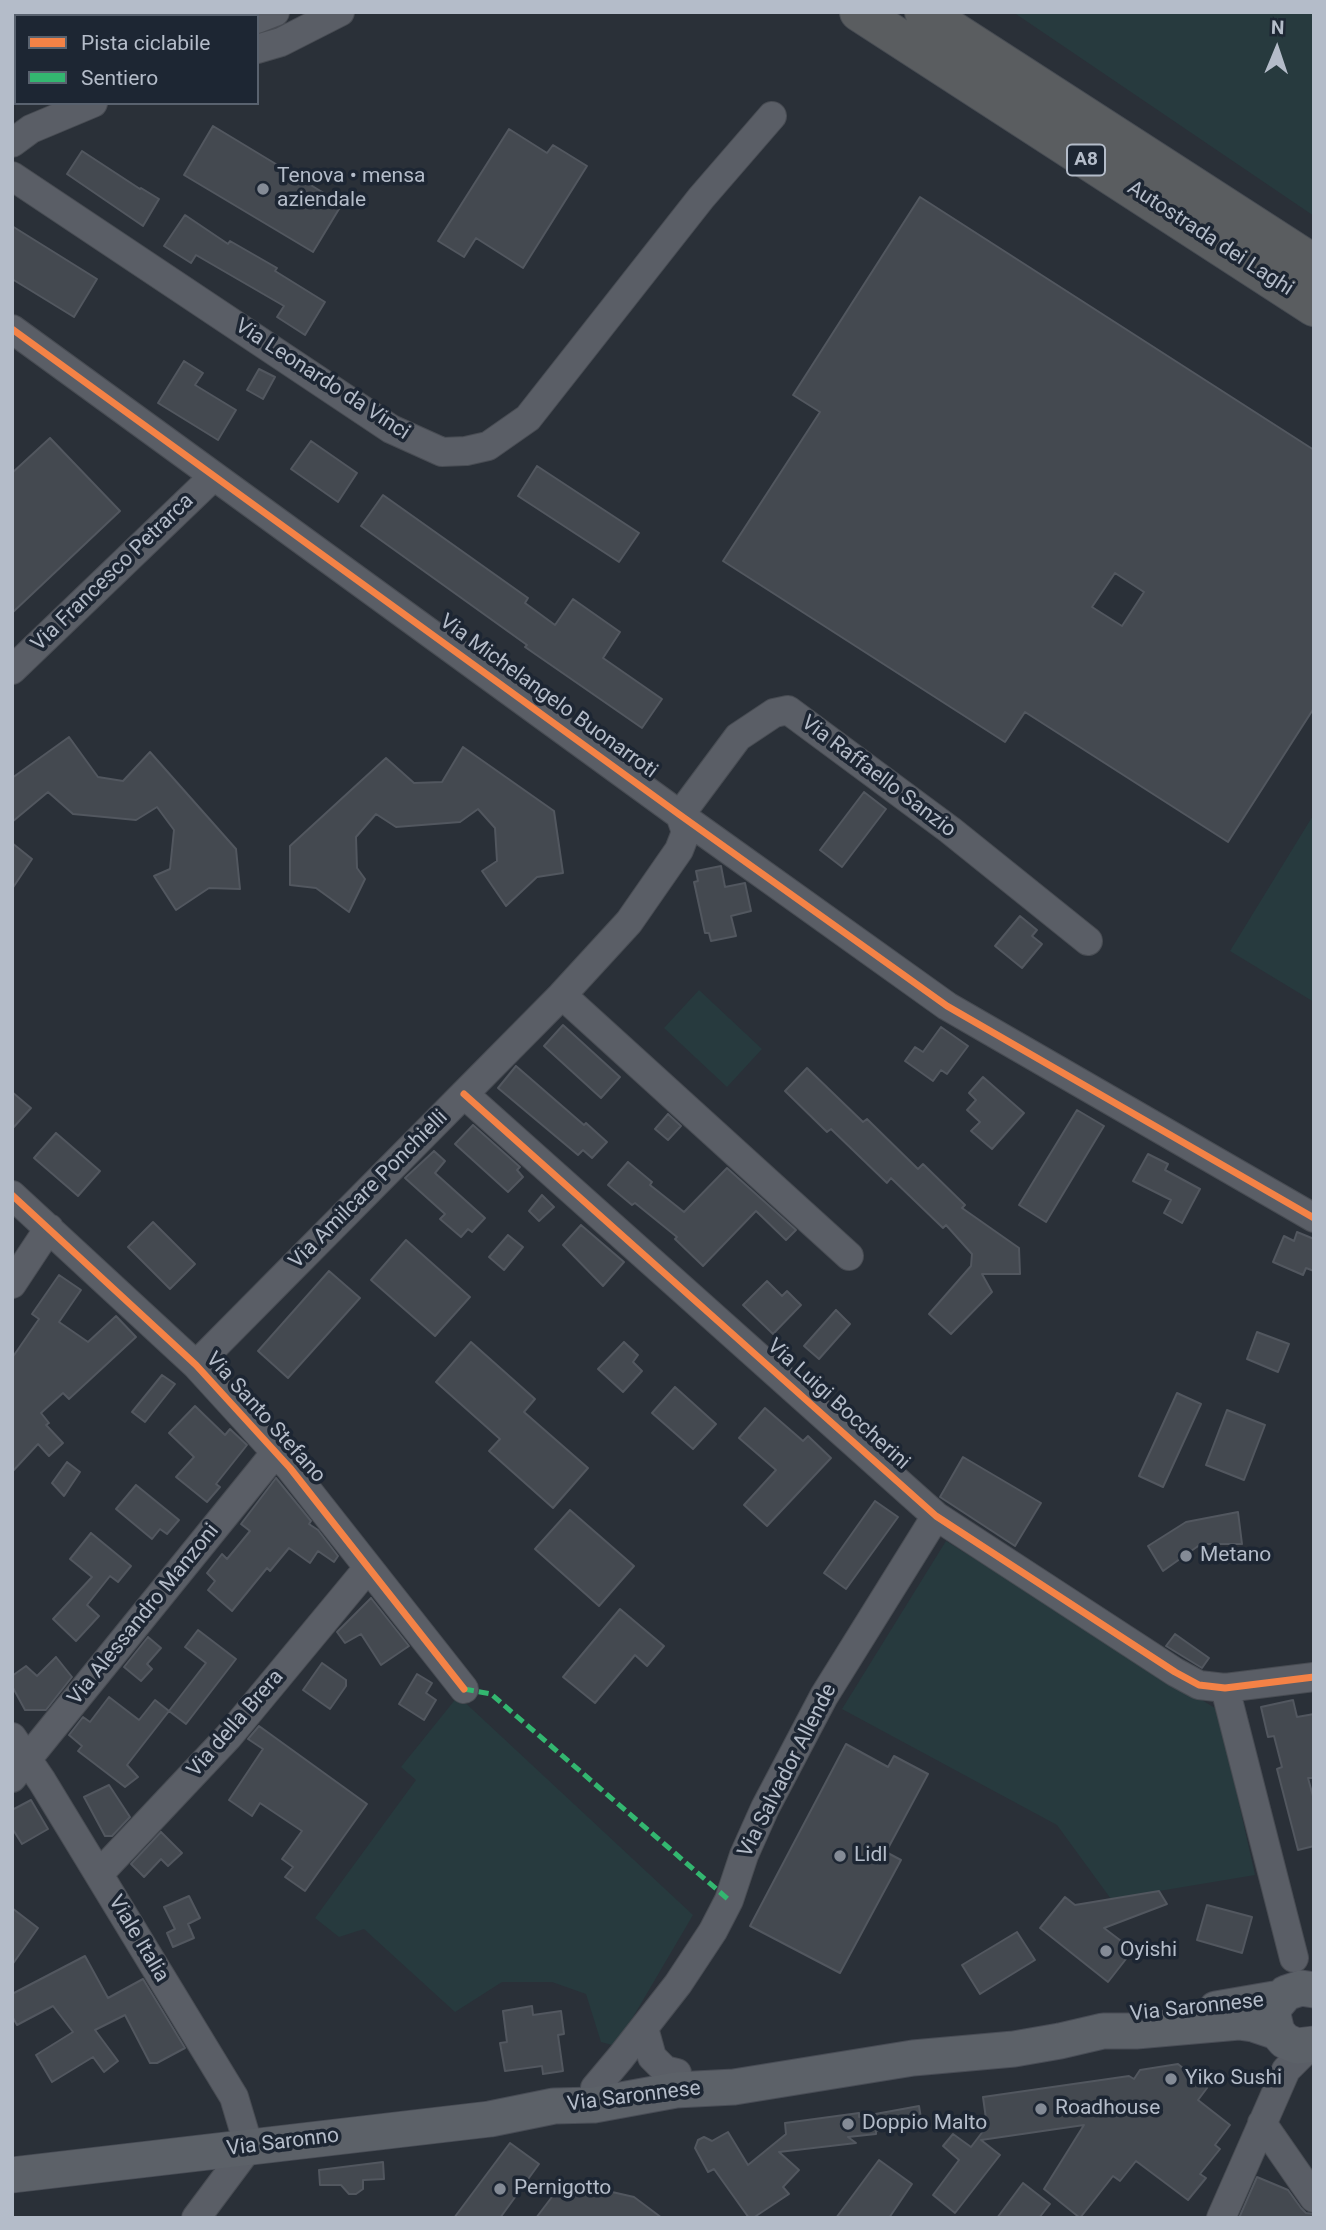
<!DOCTYPE html>
<meta charset="utf-8">
<style>
body{margin:0}
#map{position:relative;width:1326px;height:2230px;overflow:hidden;background:#2a3038;font-family:Roboto,sans-serif}
canvas{display:block}
.frame{position:absolute;inset:0;border:14px solid #b4bcc9;pointer-events:none}
.legend{position:absolute;left:14px;top:14px;width:245px;height:91px;box-sizing:border-box;background:#1d2633;border:2px solid #59626f;margin:0;padding:9px 12px;list-style:none;font-size:21px;color:#b4bcc9}
.legend li{display:flex;align-items:center;gap:14px;height:35px}
.legend b{width:35px;border:2px solid #59626f}
.north{position:absolute;left:1242px;top:14px;width:70px;height:70px;-webkit-text-stroke:5px #1d2633;paint-order:stroke;rotate:2deg;font-size:19px;font-weight:700;line-height:28px;text-align:center;color:#b4bcc9}
.north::after{content:'';display:block;margin:auto;width:24px;height:32px;background:#b4bcc9;clip-path:polygon(50% 0,100% 100%,50% 72%,0 100%)}
</style>
<div id="map">
<canvas width="1326" height="2230"></canvas>
<div class="frame"></div>
<ul class="legend">
<li><b style="height:9px;background:#f48246"></b>Pista ciclabile</li>
<li><b style="height:9px;background:#33b770"></b>Sentiero</li>
</ul>
<div class="north">N</div>
</div>
<script>
const c = document.querySelector('canvas').getContext('2d');
c.lineJoin = 'round';
function fillPath(path, color) { c.fillStyle = color; c.fill(path, 'evenodd'); }
const toPath = rows => new Path2D(rows.map(r => 'M' + r).join(''));
function strokePath(path, color, width, dash) { c.strokeStyle = color; c.lineWidth = width; c.lineCap = dash ? 'butt' : 'round'; c.setLineDash(dash || []); c.stroke(path); }
function drawText(font, color, halo, rows, align = 'center') {
  c.font = font + ' Roboto,sans-serif'; c.lineWidth = 7; c.setLineDash([]); c.textBaseline = 'middle'; c.strokeStyle = halo; c.fillStyle = color; for (const [text, x, y, turn = 0] of rows) {
    c.save(); c.translate(x, y); c.rotate((+turn || 0) * Math.PI / 180); c.textAlign = isNaN(turn) ? turn : align; if (halo) c.strokeText(text, 0, 0); c.fillText(text, 0, 0); c.restore();
  }
}
fillPath(toPath([
 [1013,12,1314,12,1314,216],
 [1314,814,1314,1002,1230,951],
 [699,990,762,1049,727,1087,664,1028],
 [946,1541,1218,1710,1255,1875,1111,1899,1057,1825,842,1709],
 [458,1696,693,1915,616,2046,601,2042,586,1994,552,1982,502,1982,455,2012,364,1929,339,1937,315,1918,416,1780,401,1767]
]), '#273a3e');
const building = toPath([
 [213,126,342,204,313,252,184,175,213,126],
 [509,129,547,153,553,145,587,166,523,268,476,238,464,257,438,241,509,129],
 [82,151,140,189,141,188,159,199,143,226,67,174,82,151],
 [920,197,1314,450,1314,708,1228,842,1025,712,1005,742,723,561,820,412,793,395,920,197],
 [1115,573,1144,592,1122,626,1092,607,1115,573],
 [185,215,228,244,230,241,277,268,275,271,325,302,305,335,277,317,284,306,196,255,191,263,164,246,185,215],
 [12,226,97,279,74,317,12,279,12,226],
 [184,361,203,373,195,385,236,410,218,440,158,403,184,361],
 [259,369,275,377,263,399,247,390,259,369],
 [50,438,120,511,12,613,12,473,50,438],
 [311,441,357,473,338,502,291,469,311,441],
 [537,466,639,533,619,562,518,496,537,466],
 [383,495,528,598,525,603,555,625,573,599,620,632,603,658,662,699,642,728,525,647,527,645,361,526,383,495],
 [69,737,98,777,123,781,150,752,236,849,240,889,209,888,176,910,154,876,170,869,174,830,157,807,136,820,73,814,48,792,12,822,12,778,69,737],
 [463,747,554,811,563,873,537,877,506,906,482,871,497,861,495,828,478,809,460,822,396,827,376,814,356,837,357,868,365,879,349,912,316,888,290,885,290,846,386,758,414,783,442,782,463,747],
 [864,792,886,809,842,867,820,850,864,792],
 [12,843,32,859,12,889,12,843],
 [721,866,725,887,745,883,751,911,731,916,736,936,711,941,709,933,705,933,694,882,698,881,696,871,721,866],
 [1020,916,1037,930,1032,936,1042,944,1022,968,995,946,1020,916],
 [563,1025,620,1077,601,1098,544,1046,563,1025],
 [941,1027,968,1046,947,1074,941,1070,933,1081,905,1061,915,1047,923,1052,941,1027],
 [516,1066,584,1125,586,1123,607,1142,592,1158,583,1150,578,1155,498,1088,516,1066],
 [807,1068,863,1122,867,1119,918,1169,923,1164,965,1205,962,1208,1019,1248,1020,1274,982,1274,992,1292,951,1334,929,1314,971,1266,972,1254,946,1225,943,1228,891,1178,887,1183,831,1129,827,1132,785,1091,807,1068],
 [983,1077,1024,1113,992,1149,971,1131,980,1122,967,1110,976,1100,969,1093,983,1077],
 [12,1092,31,1108,12,1129,12,1092],
 [1077,1110,1104,1126,1046,1222,1019,1205,1077,1110],
 [668,1114,681,1126,668,1140,655,1129,668,1114],
 [473,1125,520,1167,517,1170,523,1177,508,1192,455,1144,473,1125],
 [56,1133,100,1171,78,1196,34,1158,56,1133],
 [434,1151,445,1161,435,1173,485,1218,472,1232,468,1229,461,1237,440,1219,445,1214,405,1178,434,1151],
 [1148,1154,1168,1164,1165,1170,1200,1189,1182,1223,1164,1213,1171,1200,1133,1181,1148,1154],
 [628,1162,652,1182,650,1185,684,1212,727,1168,796,1230,786,1240,756,1211,703,1266,675,1239,677,1237,635,1203,632,1205,608,1185,628,1162],
 [542,1195,554,1207,539,1221,529,1211,542,1195],
 [153,1222,195,1264,170,1289,128,1247,153,1222],
 [581,1225,624,1262,603,1286,563,1245,581,1225],
 [1297,1232,1314,1239,1314,1271,1306,1268,1303,1275,1273,1262,1284,1236,1294,1241,1297,1232],
 [508,1235,523,1247,504,1270,489,1257,508,1235],
 [406,1240,470,1297,435,1336,371,1280,406,1240],
 [329,1271,360,1298,288,1378,258,1351,329,1271],
 [59,1275,81,1290,59,1322,88,1342,116,1316,136,1337,69,1399,63,1393,41,1413,49,1423,46,1425,63,1443,49,1456,38,1444,12,1472,12,1358,39,1319,32,1314,59,1275],
 [767,1281,782,1296,787,1291,801,1305,773,1334,743,1305,767,1281],
 [836,1310,850,1324,819,1359,804,1346,836,1310],
 [1257,1332,1289,1344,1278,1372,1247,1359,1257,1332],
 [471,1342,535,1399,524,1412,588,1468,553,1508,489,1451,500,1439,436,1382,471,1342],
 [624,1342,638,1355,633,1362,642,1371,623,1392,598,1369,624,1342],
 [162,1375,175,1384,145,1422,132,1412,162,1375],
 [675,1387,716,1424,693,1449,652,1413,675,1387],
 [1177,1393,1201,1404,1163,1487,1139,1476,1177,1393],
 [195,1406,225,1435,230,1429,247,1445,216,1484,220,1487,207,1502,176,1477,194,1457,169,1433,195,1406],
 [765,1408,803,1441,808,1436,831,1458,767,1526,744,1505,776,1470,739,1438,765,1408],
 [1227,1410,1265,1425,1244,1480,1206,1465,1227,1410],
 [963,1457,1041,1503,1015,1546,940,1497,963,1457],
 [67,1462,80,1472,64,1496,52,1483,67,1462],
 [276,1478,311,1521,309,1524,318,1530,338,1556,334,1562,318,1551,310,1563,289,1548,270,1571,267,1568,232,1611,208,1590,215,1581,207,1573,222,1554,227,1559,250,1531,241,1524,276,1478],
 [136,1485,179,1520,167,1534,160,1529,152,1539,116,1509,136,1485],
 [875,1501,898,1517,846,1589,824,1573,875,1501],
 [570,1510,634,1566,599,1606,535,1549,570,1510],
 [1238,1512,1242,1544,1201,1544,1163,1571,1148,1546,1186,1522,1238,1512],
 [91,1533,131,1566,118,1582,110,1576,87,1605,99,1616,76,1641,53,1619,92,1577,70,1559,91,1533],
 [371,1598,409,1646,381,1665,361,1634,345,1643,337,1632,371,1598],
 [620,1609,664,1646,647,1666,635,1655,595,1703,563,1677,620,1609],
 [198,1630,236,1659,186,1724,169,1711,206,1663,185,1647,198,1630],
 [1175,1634,1209,1658,1202,1668,1166,1646,1175,1634],
 [148,1637,161,1648,147,1664,152,1669,141,1681,124,1667,148,1637],
 [56,1657,72,1677,46,1710,25,1710,12,1686,12,1676,26,1666,37,1676,56,1657],
 [322,1663,346,1680,346,1686,330,1709,303,1690,322,1663],
 [417,1674,432,1683,426,1693,436,1700,424,1720,399,1704,417,1674],
 [109,1697,139,1720,155,1700,169,1711,127,1765,138,1777,125,1787,78,1751,82,1746,69,1735,83,1717,90,1722,109,1697],
 [1293,1700,1297,1717,1314,1714,1314,1778,1308,1778,1314,1800,1314,1846,1298,1850,1277,1769,1282,1767,1274,1736,1268,1737,1261,1707,1293,1700],
 [259,1726,367,1804,305,1891,285,1877,293,1867,282,1859,302,1831,260,1803,252,1816,229,1800,263,1749,248,1739,259,1726],
 [846,1744,888,1767,894,1756,928,1774,886,1852,901,1860,840,1973,750,1926,846,1744],
 [109,1785,130,1817,112,1836,105,1836,84,1797,109,1785],
 [31,1800,48,1829,22,1844,12,1828,12,1810,31,1800],
 [161,1832,182,1853,168,1866,161,1859,144,1877,131,1864,161,1832],
 [1159,1891,1167,1904,1104,1928,1133,1950,1108,1982,1040,1928,1065,1897,1075,1905,1159,1891],
 [189,1896,200,1918,188,1924,194,1938,173,1947,167,1933,175,1929,164,1907,189,1896],
 [1207,1905,1252,1917,1242,1953,1197,1940,1207,1905],
 [12,1908,38,1928,12,1965,12,1908],
 [1017,1932,1035,1960,980,1994,962,1965,1017,1932],
 [85,1956,108,1998,143,1979,185,2048,157,2063,150,2063,125,2015,95,2030,118,2061,104,2072,93,2057,52,2082,36,2055,73,2032,53,2006,17,2025,12,2016,12,1994,85,1956],
 [532,2006,533,2015,561,2011,564,2034,558,2035,563,2071,543,2074,542,2066,505,2071,500,2043,507,2042,503,2011,532,2006],
 [1178,2064,1207,2088,1198,2100,1230,2125,1215,2145,1220,2149,1200,2174,1206,2178,1188,2200,1136,2161,1120,2181,1113,2176,1080,2218,1044,2189,1084,2125,981,2140,1000,2155,955,2213,933,2195,959,2160,943,2146,953,2134,971,2147,987,2126,983,2097,1129,2076,1134,2079,1140,2070,1178,2064],
 [919,2106,922,2125,876,2131,876,2134,848,2137,856,2143,779,2152,799,2170,783,2187,789,2194,753,2218,749,2218,714,2169,708,2172,695,2148,698,2140,704,2137,712,2141,728,2132,748,2165,786,2134,785,2123,859,2113,859,2117,919,2106],
 [510,2143,539,2164,500,2218,454,2218,510,2143],
 [879,2160,912,2184,889,2218,836,2218,879,2160],
 [383,2162,384,2179,363,2180,363,2189,356,2194,349,2194,341,2185,320,2185,319,2170,383,2162],
 [1257,2177,1288,2190,1301,2208,1306,2213,1314,2214,1314,2218,1239,2218,1257,2177],
 [564,2181,634,2197,662,2218,536,2218,564,2181],
 [1023,2183,1050,2204,1039,2218,997,2218,1023,2183]
]);
fillPath(building, '#444950');
strokePath(building, '#52575f', 2);
const minor = toPath([
 [76,12,80,16],
 [213,12,216,16],
 [257,19,275,12],
 [257,49,281,42,340,12],
 [12,143,31,129,93,103],
 [12,176,391,429,442,452,466,451,488,446,528,418,701,198,772,116],
 [12,329,680,815,947,1006,1314,1218],
 [12,670,214,476],
 [562,995,849,1256],
 [464,1094,936,1516,1175,1672,1199,1685,1225,1688,1314,1677],
 [12,1195,196,1365,290,1468,464,1689],
 [12,1284,49,1228],
 [196,1365,562,995,629,922,679,850,686,832,680,815,738,737,774,713,788,710,950,830,1088,941],
 [1225,1688,1294,1958],
 [12,1737,42,1781,234,2097,249,2147,196,2218],
 [12,1778,276,1452],
 [99,1874,228,1737,368,1568],
 [644,2028,652,2057,665,2070,677,2073],
 [595,2088,621,2057,678,1984,713,1931,729,1900,744,1855,765,1808,824,1696,936,1516],
 [1262,2123,1314,2198],
 [1221,2218,1286,2070,1312,2044]
]);
const major = toPath([
 [1314,1990,1301,1988,1286,1993,1275,2006,1273,2015,1277,2032,1285,2041,1297,2046,1314,2044],
 [1216,2009,1280,1998],
 [12,2175,490,2119,554,2106,594,2105,676,2090,734,2087,913,2058,1014,2049,1060,2041,1103,2031,1136,2031,1239,2022,1253,2024,1277,2032]
]);
const highway = toPath([
 [859,12,1314,307],
 [924,12,1314,264]
]);
strokePath(minor, '#484c53', 30);
strokePath(major, '#484c55', 37);
strokePath(highway, '#474c53', 40);
strokePath(minor, '#5a5e66', 28);
strokePath(major, '#5c6168', 35);
strokePath(highway, '#5a5d60', 38);
strokePath(toPath([
 [464,1689,491,1694,729,1900]
]), '#33b770', 5, [10, 5]);
strokePath(toPath([
 [12,329,680,815,947,1006,1314,1218],
 [464,1094,936,1516,1175,1672,1199,1685,1225,1688,1314,1677],
 [12,1195,196,1365,290,1468,464,1689]
]), '#f48246', 7);
for (const [x, y, r, color] of [
 [263,189,7,"#848b96"],
 [1186,1556,7,"#848b96"],
 [840,1856,7,"#848b96"],
 [1106,1951,7,"#848b96"],
 [1171,2079,7,"#848b96"],
 [1041,2109,7,"#848b96"],
 [848,2124,7,"#848b96"],
 [500,2189,7,"#848b96"]
]) { const dot = new Path2D(); dot.arc(x, y, r, 0, 2 * Math.PI); c.fillStyle = color; c.fill(dot); strokePath(dot, '#1d2633', 2.5); }
for (const [x, y, w] of [
 [1086,160,38]
]) { const box = new Path2D(); box.roundRect(x - w / 2, y - 15.5, w, 31, 5); c.fillStyle = '#1d2633'; c.fill(box); strokePath(box, '#b4bcc9', 2); }
drawText('bold 19px', '#b4bcc9', null, [
 ["A8",1086,160]
]);
drawText('21px', '#b4bcc9', '#1d2633', [
 ["Tenova • mensa",277,177],
 ["aziendale",277,201],
 ["Metano",1200,1556],
 ["Lidl",854,1856],
 ["Oyishi",1120,1951],
 ["Yiko Sushi",1185,2079],
 ["Roadhouse",1055,2109],
 ["Doppio Malto",862,2124],
 ["Pernigotto",514,2189]
], 'left');
drawText('21px', '#b4bcc9', '#1d2633', [
 ["Autostrada dei Laghi",1210,239,33],
 ["Via Leonardo da Vinci",322,380,33],
 ["Via Francesco Petrarca",113,573,-44],
 ["Via Michelangelo Buonarroti",548,697,36],
 ["Via Raffaello Sanzio",878,777,37],
 ["Via Amilcare Ponchielli",369,1190,-45],
 ["Via Luigi Boccherini",838,1405,42],
 ["Via Santo Stefano",265,1418,48],
 ["Via Alessandro Manzoni",144,1615,-51],
 ["Via della Brera",236,1724,-49],
 ["Via Salvador Allende",788,1771,-63],
 ["Viale Italia",138,1939,59],
 ["Via Saronnese",1197,2008,-6],
 ["Via Saronnese",634,2097,-7],
 ["Via Saronno",283,2143,-7]
]);
</script>
